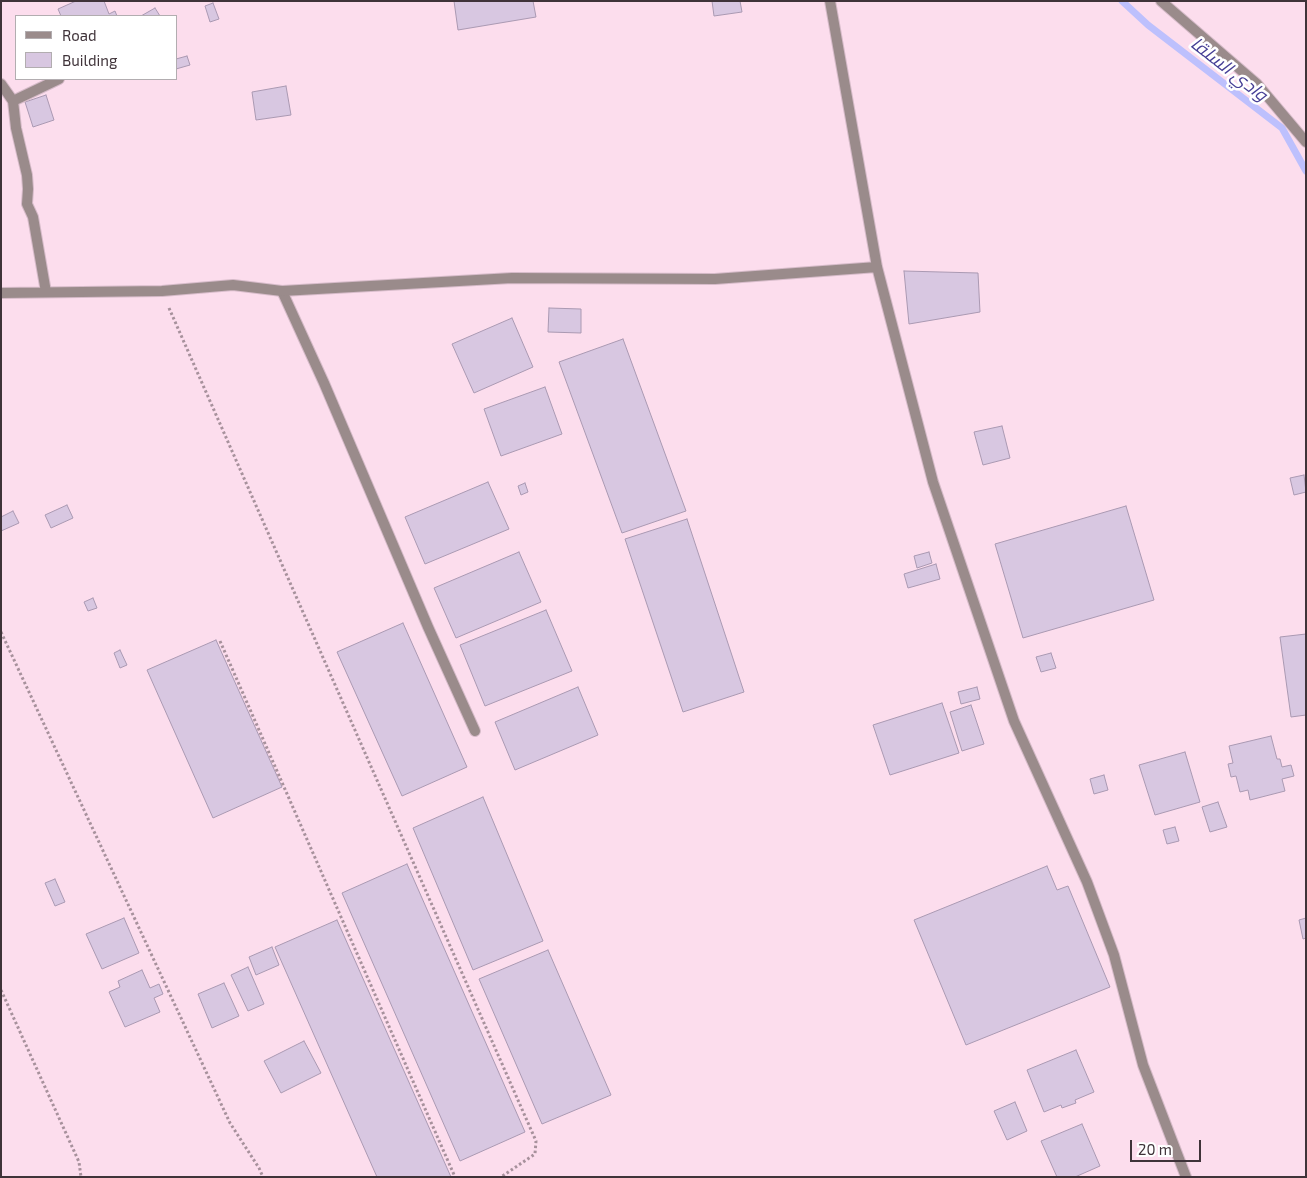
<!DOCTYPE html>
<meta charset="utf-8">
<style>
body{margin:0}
#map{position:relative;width:1307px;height:1178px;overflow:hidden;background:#fcdded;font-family:"Exo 2",sans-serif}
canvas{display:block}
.frame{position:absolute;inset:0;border:2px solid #3f3339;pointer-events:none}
.legend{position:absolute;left:15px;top:15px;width:162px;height:65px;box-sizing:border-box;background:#fff;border:1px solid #b2adb0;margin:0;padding:6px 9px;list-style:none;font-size:15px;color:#3f3339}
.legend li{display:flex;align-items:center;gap:10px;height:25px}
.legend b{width:25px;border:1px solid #b2adb0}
.scale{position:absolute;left:1130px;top:1140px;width:71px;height:22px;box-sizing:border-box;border:2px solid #3f3339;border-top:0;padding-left:6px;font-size:15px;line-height:18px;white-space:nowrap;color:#3f3339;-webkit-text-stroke:4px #fff;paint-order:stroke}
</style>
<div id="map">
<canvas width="1307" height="1178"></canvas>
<div class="frame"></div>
<ul class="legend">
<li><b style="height:6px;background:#9a8b8b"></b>Road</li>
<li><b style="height:14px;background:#d8c7e1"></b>Building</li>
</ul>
<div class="scale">20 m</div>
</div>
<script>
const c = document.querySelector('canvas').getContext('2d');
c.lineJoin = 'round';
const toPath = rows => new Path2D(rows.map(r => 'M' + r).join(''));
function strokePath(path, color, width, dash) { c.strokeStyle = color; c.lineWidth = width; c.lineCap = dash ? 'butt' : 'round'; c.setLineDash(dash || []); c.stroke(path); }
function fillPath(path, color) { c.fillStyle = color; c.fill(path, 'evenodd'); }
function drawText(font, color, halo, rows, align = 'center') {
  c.font = font + ' "Exo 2",Cairo,sans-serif'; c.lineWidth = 5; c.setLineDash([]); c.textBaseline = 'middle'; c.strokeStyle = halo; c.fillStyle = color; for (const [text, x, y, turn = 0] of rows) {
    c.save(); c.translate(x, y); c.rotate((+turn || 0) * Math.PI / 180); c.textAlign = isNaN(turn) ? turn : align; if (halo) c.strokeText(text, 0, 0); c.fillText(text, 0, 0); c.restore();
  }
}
strokePath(toPath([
 [1122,1,1148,25,1282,128,1306,171]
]), '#bdc0fd', 7);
const building = toPath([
 [76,1,104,1,109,14,115,11,117,16,61,16,58,9,76,1],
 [454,1,533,1,536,17,458,30,454,1],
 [712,1,740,1,742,12,714,16,712,1],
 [213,3,219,19,210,22,205,6,213,3],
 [155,8,160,16,141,16,155,8],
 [187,56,190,65,176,69,176,59,187,56],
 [286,86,291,115,256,120,252,92,286,86],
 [46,95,54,120,33,127,25,102,46,95],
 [904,271,978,273,980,312,909,324,904,271],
 [549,308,581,309,581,333,548,332,549,308],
 [512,318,533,367,474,393,452,344,512,318],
 [623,339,686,511,622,533,559,362,623,339],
 [545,387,562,434,501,456,484,409,545,387],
 [1002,426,1010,458,983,465,974,432,1002,426],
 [1304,475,1306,492,1294,495,1290,478,1304,475],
 [488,482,509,529,425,564,405,517,488,482],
 [525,483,528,492,521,495,518,486,525,483],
 [67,505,73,518,51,528,45,515,67,505],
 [1126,506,1154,600,1023,638,995,544,1126,506],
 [13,511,19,523,1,531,1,517,13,511],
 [687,519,744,692,683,712,625,539,687,519],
 [519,552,541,602,456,638,434,588,519,552],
 [929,552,932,563,917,568,914,556,929,552],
 [936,564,940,579,908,588,904,574,936,564],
 [93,598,97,608,88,611,84,602,93,598],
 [546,610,572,671,485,706,460,645,546,610],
 [403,623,467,767,402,796,337,652,403,623],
 [1306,634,1306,715,1291,717,1280,637,1306,634],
 [216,640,282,787,213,818,147,670,216,640],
 [120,650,127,665,120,668,114,653,120,650],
 [1051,653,1056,668,1041,672,1036,657,1051,653],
 [578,687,598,735,515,770,495,722,578,687],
 [977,687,980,699,961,704,958,692,977,687],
 [942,703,959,753,890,775,873,725,942,703],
 [971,705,984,744,962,751,950,712,971,705],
 [1271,736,1277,759,1280,759,1282,767,1291,765,1294,776,1282,779,1285,791,1250,800,1248,790,1240,792,1236,776,1231,777,1228,764,1233,763,1229,746,1271,736],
 [1185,752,1200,802,1155,815,1139,765,1185,752],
 [1104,775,1108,790,1094,794,1090,779,1104,775],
 [483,797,543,941,473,970,413,828,483,797],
 [1218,802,1227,827,1210,832,1202,807,1218,802],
 [1175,827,1179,841,1167,844,1163,830,1175,827],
 [407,864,525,1132,460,1161,342,893,407,864],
 [1047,866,1057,890,1068,886,1110,987,966,1045,914,920,1047,866],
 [55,879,65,902,55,906,45,883,55,879],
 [124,918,139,953,102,969,86,934,124,918],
 [1306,918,1306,938,1303,939,1299,920,1306,918],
 [337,920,451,1177,377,1177,275,947,337,920],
 [272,947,279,965,256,975,249,957,272,947],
 [548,950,611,1095,542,1124,479,979,548,950],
 [248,967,264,1004,248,1011,231,975,248,967],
 [142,970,150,988,159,984,163,994,154,998,160,1012,125,1027,109,992,120,987,118,981,142,970],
 [224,983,239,1016,212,1028,198,994,224,983],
 [304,1041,321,1073,281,1093,264,1061,304,1041],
 [1076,1050,1094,1092,1075,1100,1076,1103,1062,1108,1061,1105,1044,1112,1027,1070,1076,1050],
 [1015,1102,1027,1131,1007,1140,994,1111,1015,1102],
 [1082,1124,1100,1166,1075,1177,1057,1177,1041,1141,1082,1124]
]);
fillPath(building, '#d8c7e1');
strokePath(building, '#aa99b2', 1);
const service = toPath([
 [282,291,324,383,428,627,475,731]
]);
const minor = toPath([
 [830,1,877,267,933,482,1014,721,1087,882,1114,955,1143,1065,1186,1177],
 [1161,1,1257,84,1306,142],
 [1,84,13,101,16,128,27,175,28,189,27,204,33,217,46,292],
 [13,101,59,79],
 [1,293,162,291,233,285,282,291,512,278,715,279,877,267]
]);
strokePath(service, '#d6bbc9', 12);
strokePath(minor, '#d6bbc9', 12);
strokePath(toPath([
 [169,308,536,1141,535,1154,501,1177],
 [1,632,230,1123,259,1168,263,1177],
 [220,641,455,1177],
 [1,990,79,1162,81,1177]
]), '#a7919c', 3, [2.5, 2.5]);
strokePath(service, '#9a8b8b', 10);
strokePath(minor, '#9a8b8b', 10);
drawText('italic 18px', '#453e95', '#fff', [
 ["وادي السلقا",1229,69,38]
]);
</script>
